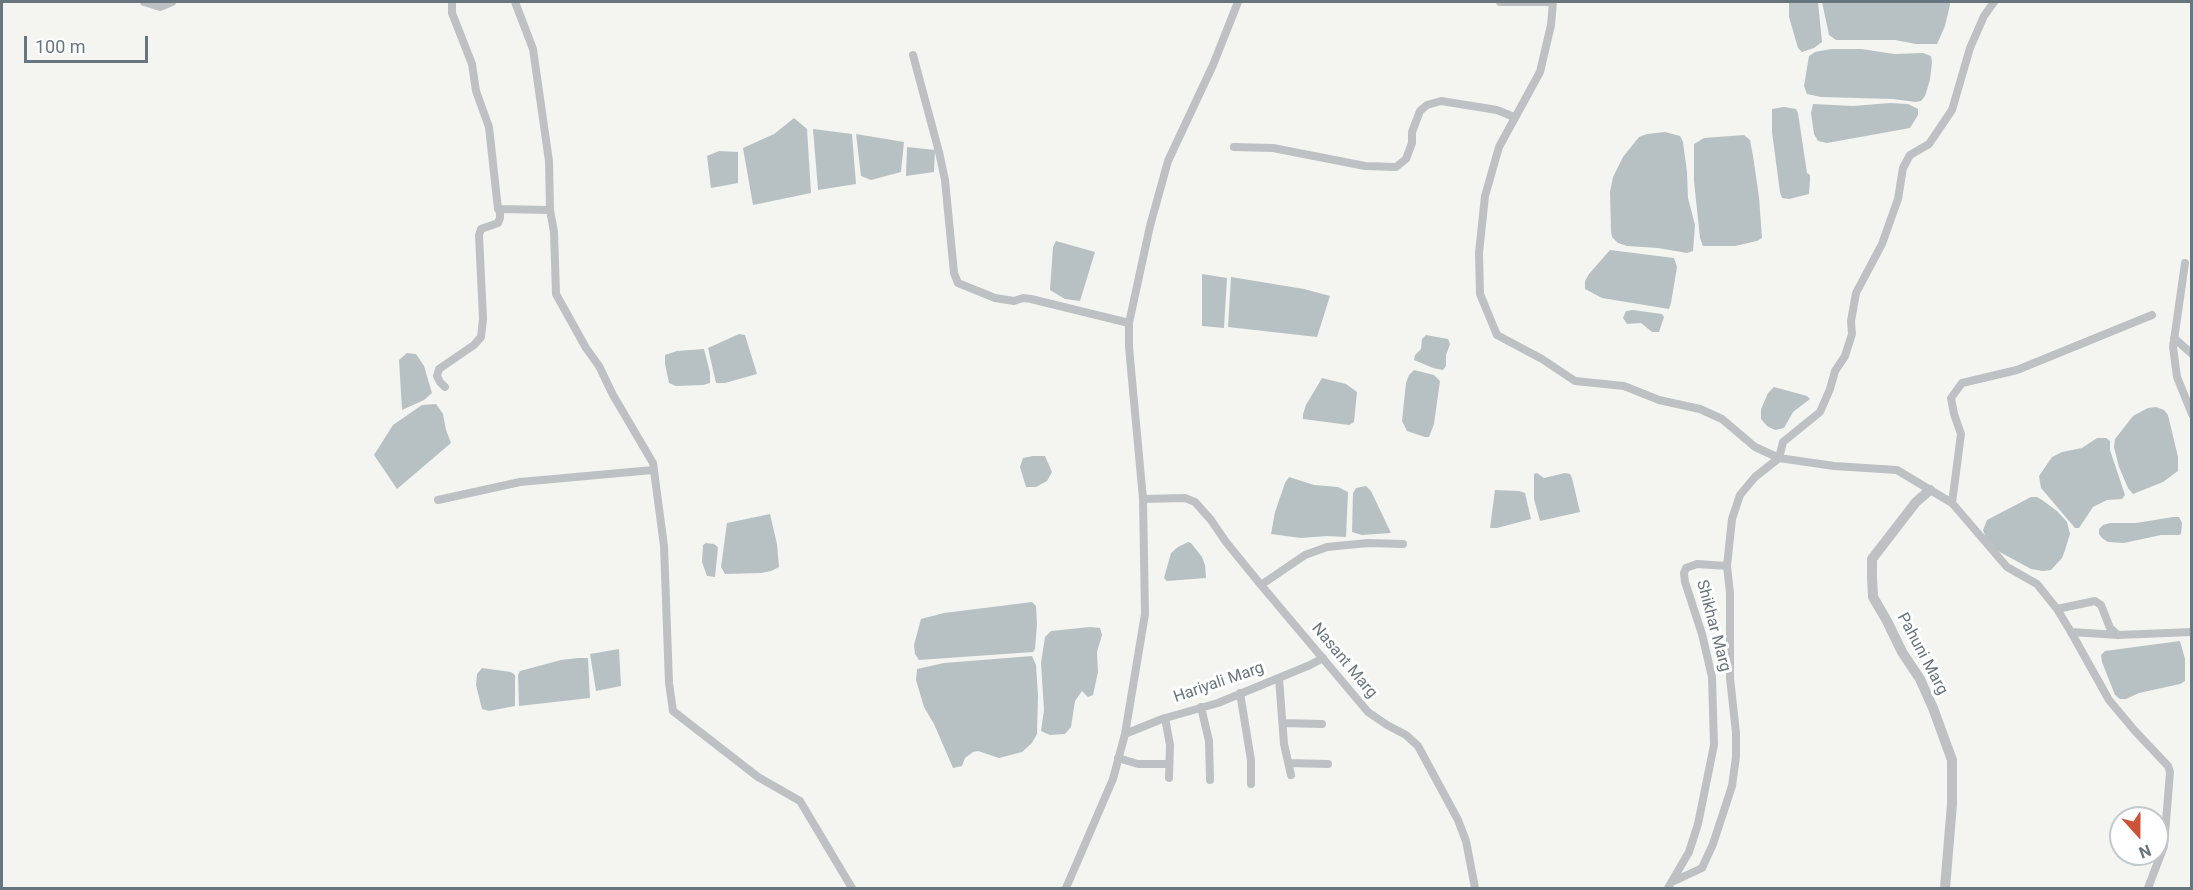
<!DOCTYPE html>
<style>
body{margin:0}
#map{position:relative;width:2193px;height:890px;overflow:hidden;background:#f4f4f1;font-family:Roboto,sans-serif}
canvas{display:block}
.frame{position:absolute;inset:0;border:3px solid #67757e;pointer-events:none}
.north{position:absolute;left:2109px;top:806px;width:60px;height:60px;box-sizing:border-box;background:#fff;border:2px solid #c2c8cb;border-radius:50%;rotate:159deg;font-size:16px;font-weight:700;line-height:24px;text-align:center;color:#67757e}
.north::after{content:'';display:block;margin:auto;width:21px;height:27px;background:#cd5338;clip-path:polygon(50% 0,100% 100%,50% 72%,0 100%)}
.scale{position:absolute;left:24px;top:36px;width:124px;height:27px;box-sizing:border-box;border:3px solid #67757e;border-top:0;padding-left:8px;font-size:18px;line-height:21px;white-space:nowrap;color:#67757e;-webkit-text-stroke:4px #fff;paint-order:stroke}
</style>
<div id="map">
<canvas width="2193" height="890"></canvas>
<div class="frame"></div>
<div class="north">N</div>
<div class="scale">100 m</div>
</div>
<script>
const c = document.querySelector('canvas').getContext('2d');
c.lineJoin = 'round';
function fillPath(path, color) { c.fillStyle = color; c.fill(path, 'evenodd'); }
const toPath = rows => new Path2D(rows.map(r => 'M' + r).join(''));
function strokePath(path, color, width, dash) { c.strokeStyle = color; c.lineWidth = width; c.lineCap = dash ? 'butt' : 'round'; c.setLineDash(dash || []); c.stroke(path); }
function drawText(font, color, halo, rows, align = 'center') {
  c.font = font + ' Roboto,sans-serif'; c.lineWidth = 6; c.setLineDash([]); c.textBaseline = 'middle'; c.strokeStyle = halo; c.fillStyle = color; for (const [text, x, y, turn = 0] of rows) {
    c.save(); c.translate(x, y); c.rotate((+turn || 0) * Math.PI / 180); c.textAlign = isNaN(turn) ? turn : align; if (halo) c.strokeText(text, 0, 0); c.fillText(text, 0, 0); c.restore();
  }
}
fillPath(toPath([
 [1789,2,1818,2,1822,42,1814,48,1802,52,1798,48,1789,17],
 [1822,2,1950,2,1950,5,1945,26,1937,44,1916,44,1895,40,1836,40,1829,35],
 [1831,49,1861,49,1895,54,1923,53,1931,56,1932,62,1930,80,1925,96,1921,101,1916,102,1893,99,1821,97,1807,94,1804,86,1809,56,1815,52],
 [1890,103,1908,104,1918,109,1918,115,1910,128,1827,143,1818,141,1814,134,1811,113,1813,104,1853,106],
 [1784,107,1796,109,1798,113,1807,173,1810,175,1810,180,1809,194,1789,199,1782,198,1780,192,1772,132,1772,109],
 [794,118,807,129,811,193,753,205,743,148,774,134],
 [813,129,852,134,856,184,818,190],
 [1665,132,1680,136,1683,142,1687,172,1688,198,1695,225,1693,251,1687,253,1658,248,1627,246,1618,243,1612,237,1611,231,1610,192,1613,177,1623,157,1639,137,1647,134],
 [856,134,904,142,901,172,871,180,861,176],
 [1744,135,1750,140,1753,156,1759,197,1762,238,1757,241,1735,246,1703,246,1700,238,1694,181,1694,144,1704,138],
 [907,147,935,150,934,172,906,176],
 [719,151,738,152,738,183,711,188,707,156],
 [1056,241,1095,252,1080,301,1065,299,1050,290,1053,247],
 [1610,250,1674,258,1677,267,1671,303,1669,309,1602,298,1585,289,1585,281,1589,274],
 [1202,274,1227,278,1224,328,1202,326],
 [1231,277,1304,289,1330,296,1317,337,1228,327],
 [1633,310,1662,314,1664,317,1659,332,1652,332,1641,323,1627,324,1623,318,1626,311],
 [739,334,745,335,757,374,725,383,716,383,708,348],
 [1426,335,1448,339,1450,344,1446,355,1446,366,1443,370,1433,368,1414,360,1415,355,1421,349,1422,339],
 [704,349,710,373,710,383,703,385,676,386,669,383,665,364,665,355,677,351],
 [407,353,416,354,424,366,432,393,424,400,402,410,399,360],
 [1414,370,1434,375,1440,381,1434,424,1429,437,1425,437,1407,431,1402,421,1406,383,1409,375],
 [1322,378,1346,384,1357,392,1354,422,1349,425,1303,419,1303,414,1306,405],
 [1774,387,1807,396,1810,399,1793,412,1784,428,1775,430,1767,426,1761,419,1761,409,1768,393],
 [436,404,443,414,446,430,451,443,397,489,374,455,393,425,422,405],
 [2156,407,2164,410,2168,415,2178,457,2178,471,2163,482,2133,494,2128,488,2119,467,2114,447,2115,439,2133,416,2148,408],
 [2097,438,2106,438,2110,441,2110,450,2125,495,2122,499,2107,500,2093,507,2079,528,2075,528,2041,488,2039,476,2052,457,2062,452,2082,448],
 [1033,456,1045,456,1052,472,1047,481,1036,487,1026,487,1020,467,1023,458],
 [1565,473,1570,474,1572,478,1580,512,1540,521,1534,499,1534,474,1537,473,1544,478],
 [1289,477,1314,485,1338,487,1348,492,1346,537,1327,536,1301,538,1271,534,1275,512,1285,483],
 [1366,486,1371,491,1391,533,1362,535,1352,532,1353,493,1356,488],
 [1495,490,1519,491,1525,493,1531,519,1497,528,1490,528],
 [2031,497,2037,497,2042,500,2057,511,2067,522,2070,534,2065,550,2062,558,2051,570,2043,571,2031,569,1998,551,1986,538,1983,530,1987,520],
 [770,514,777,544,779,567,771,571,761,573,725,574,721,567,727,523],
 [2173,517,2179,517,2182,523,2181,534,2179,535,2161,535,2124,543,2108,542,2102,538,2099,534,2099,529,2103,525,2110,523,2136,523],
 [1188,542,1191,543,1202,557,1205,565,1206,578,1167,581,1164,578,1171,553,1178,547],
 [706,543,714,544,718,547,715,577,707,576,702,562,703,545],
 [1032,602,1036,606,1037,624,1035,649,1033,652,919,660,915,654,914,645,921,619,944,613],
 [1090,627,1100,628,1102,635,1097,652,1098,672,1093,695,1088,697,1082,691,1075,701,1071,727,1065,734,1050,735,1041,731,1044,710,1041,663,1045,637,1051,631],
 [2180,641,2185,659,2185,681,2180,684,2139,693,2126,699,2120,699,2115,695,2102,662,2101,655,2105,651],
 [619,649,621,686,596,691,590,654],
 [1032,656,1036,665,1038,695,1037,734,1032,743,1022,752,999,758,978,751,973,752,965,758,962,766,953,768,934,724,924,707,916,680,917,669,944,663],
 [578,658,588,658,590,698,519,706,518,675,520,671,561,660],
 [482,668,511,672,515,675,515,706,489,711,482,709,476,685,477,674]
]), '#b7c1c4');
strokePath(toPath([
 [144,2,160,7,172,2],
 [452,2,452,13,472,64,476,91,489,127,498,209,550,210],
 [515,2,533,49,549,161,550,210,554,232,556,294,586,348,599,366,613,395,653,463,664,546,669,683,673,711,758,777,800,801,852,888],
 [1500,2,1553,2],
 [1553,2,1551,25,1540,72,1499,147,1485,196,1479,253,1480,294,1497,335,1542,359,1575,381,1624,386,1659,400,1700,409,1722,419,1755,447,1779,458,1834,466,1897,470,1952,503,2007,567,2037,584,2057,609,2071,632,2109,700,2135,731,2168,766,2170,772,2164,846,2148,888],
 [913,55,939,152,945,180,954,273,958,283,995,298,1014,301,1023,298,1031,299,1129,323],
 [1234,147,1273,148,1365,166,1396,167,1406,159,1412,143,1412,132,1420,111,1427,105,1441,101,1497,110,1514,117],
 [2185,263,2173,347,2177,377,2192,414],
 [2174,338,2192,354],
 [445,387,440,382,437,376,439,369,474,345,481,337,483,319,479,235,481,229,498,223,500,218,500,209],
 [1779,458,1783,442,1820,412,1830,389,1835,371,1845,356,1852,334,1851,321,1856,293,1882,244,1898,199,1903,168,1910,155,1929,144,1952,110,1970,48,1984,16,1994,2],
 [1143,499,1185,498,1195,502,1211,520,1226,542,1261,585,1368,712,1387,725,1406,735,1418,746,1458,820,1466,841,1475,888],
 [438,500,520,482,653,470],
 [1952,503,1961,434,1954,414,1951,398,1962,383,2017,370,2152,315],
 [1261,585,1305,555,1327,547,1368,543,1403,544],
 [2057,609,2095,601,2101,605,2110,628,2118,635],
 [2071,632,2118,635,2192,632],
 [1279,678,1284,744,1291,775],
 [1240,693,1251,760,1251,784],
 [1201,707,1209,741,1210,780],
 [1165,718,1170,745,1169,778],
 [1283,723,1322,724],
 [1125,734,1162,719,1218,703,1310,665,1323,658],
 [1118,758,1138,764,1169,764],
 [1289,763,1328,764],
 [1672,882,1702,868,1713,844,1732,786,1736,757,1736,733,1730,678,1730,593,1727,566],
 [1066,888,1113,779,1125,734,1145,614,1143,499,1129,347,1129,323,1150,226,1168,161,1213,65,1238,2],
 [1668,888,1689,852,1698,824,1714,745,1712,677,1702,634,1685,582,1684,573,1686,568,1697,564,1727,566,1732,519,1740,495,1755,477,1779,458]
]), '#bec1c4', 8);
strokePath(toPath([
 [1930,490,1916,502,1872,559,1872,577,1873,597,1887,621,1902,652,1920,679,1933,708,1952,760,1952,804,1945,888]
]), '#bec1c4', 10);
drawText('16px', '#67757e', '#fff', [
 ["Shikhar Marg",1713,626,75],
 ["Pahuni Marg",1922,654,62],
 ["Nasant Marg",1344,661,50],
 ["Hariyali Marg",1219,683,-19]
]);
</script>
